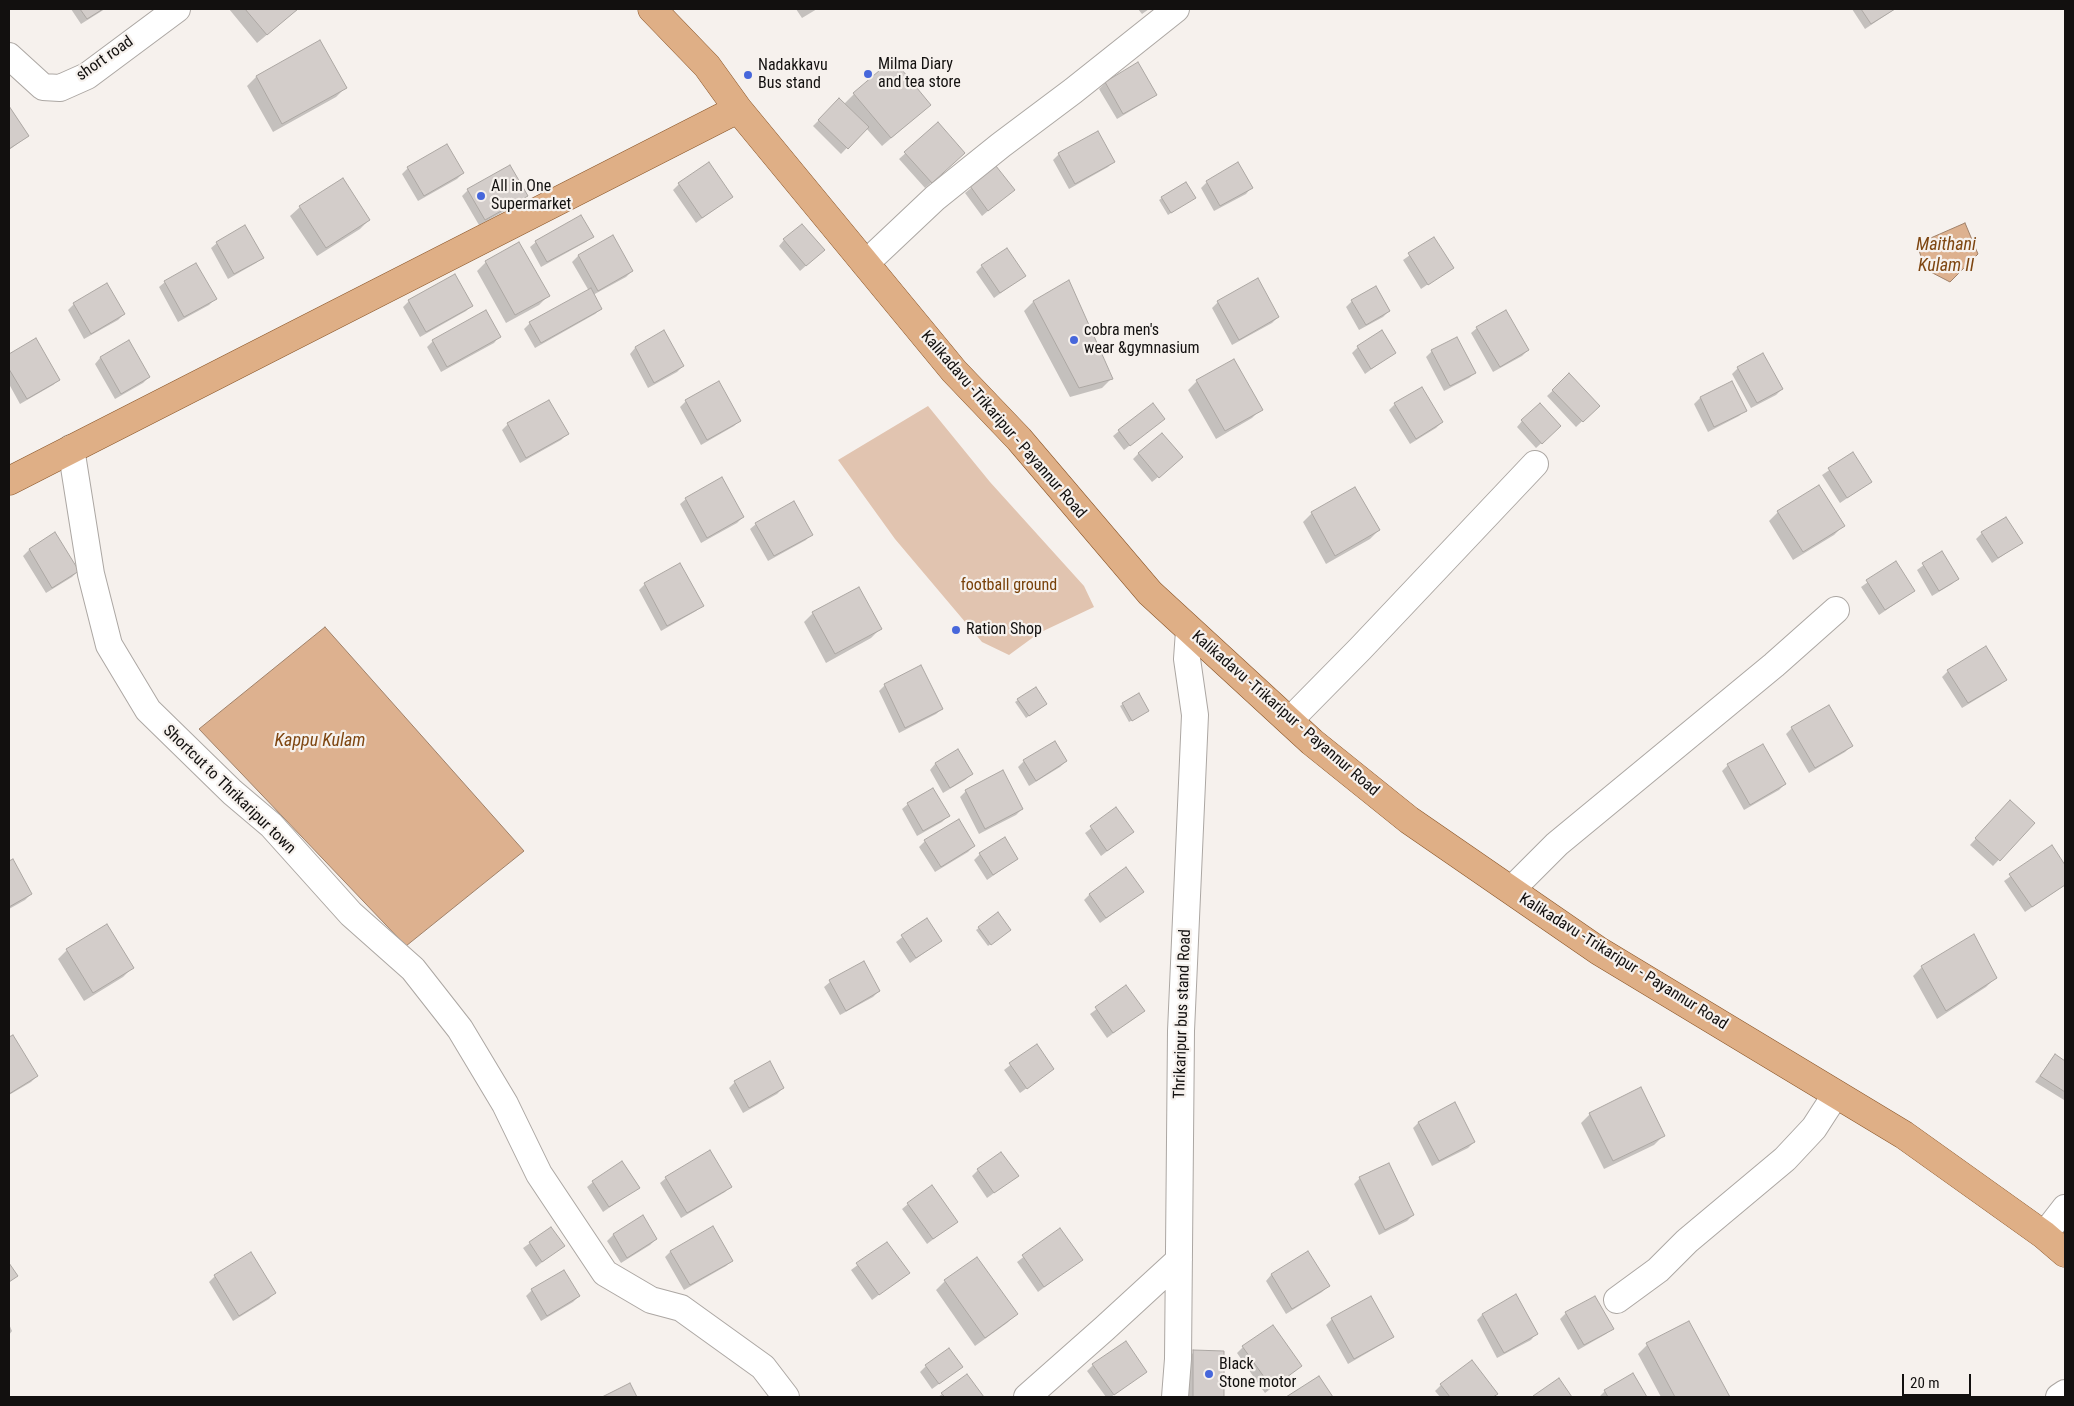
<!DOCTYPE html>
<style>
body{margin:0}
#map{position:relative;width:2074px;height:1406px;overflow:hidden;background:#f6f1ed;font-family:"Roboto Condensed",sans-serif}
canvas{display:block}
.frame{position:absolute;inset:0;border:10px solid #12100f;pointer-events:none}
.scale{position:absolute;left:1902px;top:1374px;width:69px;height:22px;box-sizing:border-box;border:2px solid #12100f;border-top:0;padding-left:6px;font-size:15px;line-height:18px;white-space:nowrap;color:#12100f;-webkit-text-stroke:4px #f6f1ed;paint-order:stroke}
</style>
<div id="map">
<canvas width="2074" height="1406"></canvas>
<div class="frame"></div>
<div class="scale">20 m</div>
</div>
<script>
const c = document.querySelector('canvas').getContext('2d');
c.lineJoin = 'round';
function fillPath(path, color) { c.fillStyle = color; c.fill(path, 'evenodd'); }
const toPath = rows => new Path2D(rows.map(r => 'M' + r).join(''));
function strokePath(path, color, width, dash) { c.strokeStyle = color; c.lineWidth = width; c.lineCap = dash ? 'butt' : 'round'; c.setLineDash(dash || []); c.stroke(path); }
function drawText(font, color, halo, rows, align = 'center') {
  c.font = font + ' "Roboto Condensed",sans-serif'; c.lineWidth = 4.5; c.setLineDash([]); c.textBaseline = 'middle'; c.strokeStyle = halo; c.fillStyle = color; for (const [text, x, y, turn = 0] of rows) {
    c.save(); c.translate(x, y); c.rotate((+turn || 0) * Math.PI / 180); c.textAlign = isNaN(turn) ? turn : align; if (halo) c.strokeText(text, 0, 0); c.fillText(text, 0, 0); c.restore();
  }
}
fillPath(toPath([
 [928,406,990,482,1084,586,1094,607,1039,633,1009,655,982,642,895,539,838,460]
]), '#e1c4b0');
const water = toPath([
 [1965,223,1978,254,1950,282,1925,269,1917,244,1965,223],
 [325,627,524,851,406,946,199,729,325,627]
]);
fillPath(water, '#ddb18f');
strokePath(water, '#a08169', 1);
fillPath(toPath([
 [71,9,105,9,81,24],
 [229,9,298,9,257,43],
 [796,9,817,9,802,18],
 [1138,9,1149,9,1142,14],
 [1852,9,1895,9,1865,29],
 [320,42,345,88,336,97,273,132,247,86,256,77],
 [1138,64,1155,94,1149,100,1117,119,1099,89,1105,83],
 [854,94,930,105,882,146,866,128,841,154,813,126,839,100,844,104],
 [9,108,28,136,9,150],
 [938,124,958,159,925,188,899,159],
 [1059,154,1113,162,1108,167,1069,189,1053,160],
 [408,168,463,173,457,179,418,201,402,174],
 [995,168,1013,190,982,216,965,193],
 [343,179,369,220,360,229,317,256,290,216,300,207],
 [1207,182,1251,188,1246,194,1214,211,1201,188],
 [679,184,731,197,696,223,673,190],
 [468,190,526,196,521,202,479,225,462,196],
 [1162,198,1194,198,1168,215,1159,200],
 [592,237,586,242,541,267,530,247,536,242],
 [613,237,632,271,626,277,593,295,601,309,595,314,535,348,524,329,530,323,589,291,572,262,578,256],
 [1434,238,1453,267,1421,289,1403,260],
 [784,240,817,256,800,271,779,246],
 [217,243,262,258,256,263,228,279,211,248],
 [486,262,548,296,539,305,506,323,477,271],
 [982,266,1024,276,994,298,976,272],
 [165,282,215,299,209,305,178,322,159,287],
 [107,285,124,314,118,320,84,339,68,310,74,304],
 [409,301,471,306,466,311,420,337,403,307],
 [1352,301,1389,311,1383,317,1359,330,1346,307],
 [1033,302,1111,379,1102,388,1070,397,1024,311],
 [1218,302,1278,317,1272,323,1232,345,1212,308],
 [1477,328,1528,350,1522,356,1493,372,1471,333],
 [664,332,683,366,677,372,648,388,630,354,635,348],
 [499,337,494,343,441,372,427,347,433,341],
 [35,340,59,380,53,385,20,404,9,384,9,355],
 [129,342,149,377,143,383,115,399,95,364,100,358],
 [1358,347,1394,353,1365,374,1352,353],
 [1432,351,1475,373,1469,378,1444,391,1426,357],
 [1738,368,1782,389,1776,395,1751,408,1732,374],
 [1569,375,1598,406,1576,427,1547,396],
 [1197,381,1261,409,1252,418,1216,439,1188,390],
 [1732,383,1745,410,1739,416,1708,432,1694,404,1700,398],
 [686,401,739,421,734,426,701,445,680,407],
 [1395,404,1442,422,1436,428,1410,444,1389,410],
 [1163,419,1124,450,1113,436,1119,431],
 [1522,421,1560,426,1536,448,1517,427],
 [508,424,567,434,561,440,520,463,502,430],
 [1139,453,1175,463,1152,482,1133,459],
 [1853,454,1871,482,1840,503,1822,475],
 [1355,489,1379,530,1370,539,1326,564,1303,522,1312,513],
 [686,499,743,517,737,523,701,543,680,504],
 [1778,512,1843,526,1834,535,1793,560,1769,521],
 [756,524,811,534,806,540,768,561,750,529],
 [1982,533,2021,543,1992,563,1976,539],
 [55,534,78,571,72,577,46,593,23,556,29,550],
 [1941,552,1957,578,1952,584,1932,596,1917,570],
 [1895,563,1914,591,1879,615,1861,587],
 [680,565,702,605,696,611,661,631,639,590,645,584],
 [813,613,880,629,871,638,826,663,804,622],
 [1948,671,2005,680,2000,685,1962,708,1942,677],
 [885,685,942,709,936,714,899,733,879,691],
 [1018,700,1043,706,1026,718,1015,702],
 [1123,704,1148,711,1129,722,1120,706],
 [1792,728,1851,746,1845,752,1809,773,1786,734],
 [1054,742,1066,761,1060,767,1029,786,1018,767,1024,761],
 [958,751,971,774,965,780,943,793,930,770,935,764],
 [1728,765,1785,784,1779,790,1744,810,1722,771],
 [966,791,1022,809,1016,815,979,834,960,797],
 [908,804,948,816,942,822,917,836,902,809],
 [2004,808,2033,823,1993,866,1970,845],
 [1116,809,1132,832,1101,856,1085,833],
 [925,841,974,846,968,852,935,872,919,847],
 [2051,847,2065,867,2065,885,2025,912,2004,881],
 [980,854,1017,859,987,880,974,860],
 [12,861,31,894,25,900,9,909,9,863],
 [1143,892,1100,923,1084,900,1090,894],
 [998,914,1007,932,988,946,976,930],
 [926,919,941,941,910,963,896,942],
 [67,950,132,968,123,977,84,1001,58,959],
 [1922,967,1995,978,1986,987,1937,1019,1913,976],
 [830,982,879,991,873,997,840,1015,824,987],
 [1126,987,1143,1011,1107,1038,1090,1014],
 [13,1036,37,1076,31,1082,9,1095,9,1039],
 [1036,1045,1053,1069,1020,1093,1004,1070],
 [2055,1055,2065,1062,2064,1100,2035,1082],
 [735,1082,783,1088,777,1094,743,1113,729,1088],
 [1590,1114,1663,1136,1654,1145,1604,1169,1581,1123],
 [1418,1123,1474,1142,1468,1148,1432,1166,1413,1128],
 [978,1170,1017,1176,987,1198,972,1176],
 [666,1178,730,1186,725,1192,681,1218,660,1183],
 [1360,1178,1413,1215,1407,1221,1379,1235,1354,1184],
 [593,1182,638,1188,603,1212,587,1187],
 [908,1204,956,1222,927,1244,902,1209],
 [642,1217,656,1239,650,1245,621,1263,607,1241,613,1235],
 [551,1228,563,1246,536,1267,523,1248],
 [1060,1229,1081,1260,1038,1292,1017,1262],
 [887,1243,908,1273,872,1300,851,1270],
 [670,1252,732,1260,726,1266,684,1290,665,1257],
 [1308,1253,1328,1286,1322,1292,1286,1314,1266,1281,1271,1275],
 [977,1258,1016,1314,1007,1323,975,1346,936,1290,945,1281],
 [215,1276,274,1293,269,1299,233,1321,209,1282],
 [532,1290,579,1296,573,1302,541,1321,526,1296],
 [1566,1313,1612,1329,1606,1334,1578,1350,1560,1319],
 [1482,1315,1536,1334,1531,1340,1497,1358,1477,1320],
 [1332,1319,1392,1337,1386,1342,1348,1364,1326,1325],
 [1689,1323,1728,1397,1661,1397,1638,1354,1647,1345],
 [9,1324,12,1331,9,1335],
 [1243,1347,1300,1366,1265,1393,1237,1353],
 [1194,1352,1223,1352,1222,1397,1188,1397,1188,1358],
 [1093,1365,1146,1371,1111,1397,1106,1397,1087,1371],
 [926,1366,962,1367,932,1389,920,1372],
 [1632,1375,1646,1397,1599,1397,1605,1391],
 [967,1376,982,1397,938,1397,942,1394],
 [1441,1385,1496,1394,1492,1397,1440,1397,1435,1391]
]), '#0003');
const building = toPath([
 [80,9,103,9,87,19,80,9],
 [245,9,298,9,267,35,245,9],
 [1861,9,1895,9,1871,24,1861,9],
 [320,40,347,88,282,124,256,76,320,40],
 [893,59,931,105,891,138,853,93,893,59],
 [1138,62,1157,95,1123,114,1105,82,1138,62],
 [839,98,869,127,848,149,818,120,839,98],
 [9,106,29,136,9,149,9,106],
 [938,122,965,153,932,183,904,152,938,122],
 [1098,131,1115,162,1075,184,1058,153,1098,131],
 [447,144,464,173,424,196,407,167,447,144],
 [709,162,733,197,702,218,678,183,709,162],
 [1238,162,1253,188,1220,206,1206,181,1238,162],
 [510,165,528,196,485,220,467,189,510,165],
 [996,166,1015,190,988,211,970,186,996,166],
 [343,178,370,220,326,248,299,206,343,178],
 [1186,182,1196,198,1171,213,1161,197,1186,182],
 [581,215,594,237,547,262,535,241,581,215],
 [802,224,825,250,806,266,783,239,802,224],
 [245,225,264,258,234,274,216,242,245,225],
 [613,235,633,271,598,291,578,255,613,235],
 [1434,237,1454,268,1428,285,1408,253,1434,237],
 [519,242,550,296,515,315,485,261,519,242],
 [1007,248,1026,276,1000,293,981,265,1007,248],
 [196,263,217,299,184,317,164,281,196,263],
 [455,274,473,306,426,332,408,300,455,274],
 [1258,278,1279,317,1239,340,1217,301,1258,278],
 [1069,280,1113,379,1079,388,1033,301,1069,280],
 [107,283,125,314,91,334,73,303,107,283],
 [1376,286,1390,311,1366,325,1351,300,1376,286],
 [591,288,602,309,541,343,529,322,591,288],
 [486,310,501,337,447,367,432,340,486,310],
 [1506,310,1529,350,1500,367,1476,327,1506,310],
 [664,330,684,366,654,383,635,347,664,330],
 [1382,330,1396,353,1371,369,1357,346,1382,330],
 [1457,337,1476,373,1450,386,1431,350,1457,337],
 [36,338,60,380,27,399,9,369,9,354,36,338],
 [129,340,150,377,121,394,100,357,129,340],
 [1763,353,1783,389,1757,403,1737,367,1763,353],
 [1234,359,1263,410,1225,431,1196,380,1234,359],
 [1569,373,1600,406,1583,422,1552,390,1569,373],
 [719,381,741,421,707,440,685,400,719,381],
 [1732,381,1747,411,1714,427,1700,397,1732,381],
 [1422,387,1443,422,1416,439,1394,403,1422,387],
 [549,400,569,434,526,458,507,423,549,400],
 [1153,403,1165,419,1130,446,1118,430,1153,403],
 [1540,403,1561,426,1542,444,1521,420,1540,403],
 [1162,433,1183,457,1159,478,1138,453,1162,433],
 [1853,452,1872,482,1847,498,1828,468,1853,452],
 [722,477,744,517,707,538,685,498,722,477],
 [1819,485,1845,526,1803,552,1777,511,1819,485],
 [1355,487,1380,530,1335,556,1311,512,1355,487],
 [794,501,813,535,774,556,755,523,794,501],
 [2006,517,2023,543,1998,558,1981,532,2006,517],
 [55,532,79,571,52,588,29,549,55,532],
 [1942,551,1959,579,1939,591,1922,563,1942,551],
 [1896,561,1915,591,1885,610,1866,580,1896,561],
 [680,563,704,606,667,626,644,583,680,563],
 [859,587,882,629,835,654,812,612,859,587],
 [1986,646,2007,680,1968,703,1947,670,1986,646],
 [921,665,943,709,905,728,884,684,921,665],
 [1036,687,1047,704,1029,716,1017,699,1036,687],
 [1139,693,1149,711,1132,721,1122,703,1139,693],
 [1829,705,1853,746,1815,768,1791,727,1829,705],
 [1055,741,1067,761,1036,781,1023,760,1055,741],
 [1763,744,1786,784,1750,805,1727,764,1763,744],
 [958,749,973,774,950,788,935,763,958,749],
 [1003,770,1023,809,985,829,965,790,1003,770],
 [933,788,950,816,923,831,907,803,933,788],
 [2010,800,2035,823,2000,861,1975,838,2010,800],
 [1116,807,1134,832,1107,851,1090,826,1116,807],
 [959,819,975,846,941,867,924,840,959,819],
 [1005,837,1018,859,993,875,979,853,1005,837],
 [2052,845,2065,865,2065,885,2032,907,2009,874,2052,845],
 [13,859,32,894,9,907,9,861,13,859],
 [1126,867,1144,892,1106,918,1089,894,1126,867],
 [998,912,1011,930,991,945,978,927,998,912],
 [927,918,942,941,916,958,901,935,927,918],
 [107,924,134,968,93,993,66,949,107,924],
 [1974,934,1997,978,1946,1011,1921,966,1974,934],
 [864,961,880,991,846,1011,829,980,864,961],
 [1126,985,1145,1011,1113,1033,1095,1007,1126,985],
 [13,1035,38,1076,9,1094,9,1037,13,1035],
 [1037,1044,1054,1069,1027,1089,1009,1063,1037,1044],
 [2055,1054,2065,1061,2065,1092,2040,1076,2055,1054],
 [770,1061,784,1088,749,1108,734,1081,770,1061],
 [1641,1087,1665,1136,1613,1161,1589,1113,1641,1087],
 [1455,1102,1475,1142,1439,1161,1418,1122,1455,1102],
 [710,1150,732,1187,687,1213,665,1177,710,1150],
 [1001,1152,1019,1176,994,1193,977,1169,1001,1152],
 [622,1161,640,1188,609,1207,592,1181,622,1161],
 [1389,1163,1414,1215,1385,1230,1359,1177,1389,1163],
 [932,1185,958,1222,933,1239,907,1203,932,1185],
 [643,1215,657,1239,627,1258,613,1234,643,1215],
 [713,1226,733,1261,690,1285,670,1251,713,1226],
 [551,1227,565,1246,542,1262,529,1242,551,1227],
 [1060,1228,1083,1260,1044,1287,1022,1255,1060,1228],
 [887,1242,910,1273,879,1295,856,1263,887,1242],
 [1308,1251,1330,1286,1292,1309,1271,1274,1308,1251],
 [251,1252,276,1293,239,1316,214,1275,251,1252],
 [977,1257,1018,1314,985,1338,944,1280,977,1257],
 [9,1263,18,1276,9,1282,9,1263],
 [564,1270,580,1296,547,1316,531,1289,564,1270],
 [1516,1294,1538,1334,1504,1353,1482,1314,1516,1294],
 [1371,1296,1394,1337,1354,1359,1331,1318,1371,1296],
 [1595,1296,1614,1329,1584,1345,1565,1312,1595,1296],
 [1689,1321,1730,1397,1675,1397,1646,1343,1689,1321],
 [1273,1325,1302,1366,1272,1388,1242,1346,1273,1325],
 [1126,1341,1147,1372,1114,1395,1092,1364,1126,1341],
 [949,1348,963,1367,939,1384,925,1365,949,1348],
 [1193,1350,1224,1351,1224,1397,1193,1397,1193,1350],
 [1472,1360,1498,1394,1493,1397,1450,1397,1440,1384,1472,1360],
 [1633,1373,1647,1397,1608,1397,1604,1390,1633,1373],
 [967,1374,984,1397,945,1397,941,1393,967,1374],
 [1319,1376,1333,1397,1286,1397,1319,1376],
 [1559,1378,1572,1397,1533,1397,1533,1396,1559,1378],
 [630,1383,637,1397,602,1397,630,1383]
]);
fillPath(building, '#d3cdca');
strokePath(building, '#aca7a3', 1);
const minor = toPath([
 [9,56,43,87,60,88,87,76,177,9],
 [865,264,935,198,1001,145,1073,91,1176,9],
 [71,448,91,574,109,645,148,710,232,792,271,825,351,914,413,969,460,1029,505,1104,539,1174,605,1273,651,1300,681,1308,763,1367,786,1397],
 [1289,721,1360,649,1535,464],
 [1511,890,1557,844,1774,665,1836,610],
 [2044,1235,2065,1208],
 [1617,1300,1658,1270,1687,1241,1785,1159,1814,1128,1836,1094],
 [1027,1397,1105,1328,1179,1260],
 [1175,1397,1178,1359,1181,1031,1195,715,1187,659,1189,631],
 [2059,1397,2065,1393]
]);
const major = toPath([
 [652,9,707,66,738,109,954,371,1019,439,1150,593,1312,742,1409,820,1599,951,1904,1135,2044,1235,2065,1253],
 [9,481,738,109]
]);
strokePath(minor, '#aca7a3', 28);
strokePath(major, '#895528', 29);
strokePath(minor, '#fff', 26);
strokePath(major, '#dfaf86', 28);
for (const [x, y, r, color] of [
 [868,74,5,"#4767db"],
 [748,75,5,"#4767db"],
 [481,196,5,"#4767db"],
 [1074,340,5,"#4767db"],
 [956,630,5,"#4767db"],
 [1209,1374,5,"#4767db"]
]) { const dot = new Path2D(); dot.arc(x, y, r, 0, 2 * Math.PI); c.fillStyle = color; c.fill(dot); strokePath(dot, '#f6f1ed', 2); }
drawText('16px', '#12100f', '#f6f1ed', [
 ["short road",105,59,-35],
 ["Kalikadavu -Trikaripur - Payannur Road",1003,425,49],
 ["Kalikadavu -Trikaripur - Payannur Road",1285,714,41],
 ["Shortcut to Thrikaripur town",229,790,44],
 ["Kalikadavu -Trikaripur - Payannur Road",1623,962,32],
 ["Thrikaripur bus stand Road",1183,1014,-88]
]);
drawText('16px', '#12100f', '#f6f1ed', [
 ["Milma Diary",878,65],
 ["and tea store",878,83],
 ["Nadakkavu",758,66],
 ["Bus stand",758,84],
 ["All in One",491,187],
 ["Supermarket",491,205],
 ["cobra men's",1084,331],
 ["wear &gymnasium",1084,349],
 ["Ration Shop",966,630],
 ["Black",1219,1365],
 ["Stone motor",1219,1383]
], 'left');
drawText('16px', '#784109', '#f6f1ed', [
 ["football ground",1009,586]
]);
drawText('italic 18px', '#7e4611', '#f6f1ed', [
 ["Maithani",1946,245],
 ["Kulam II",1946,266],
 ["Kappu Kulam",320,741]
]);
</script>
